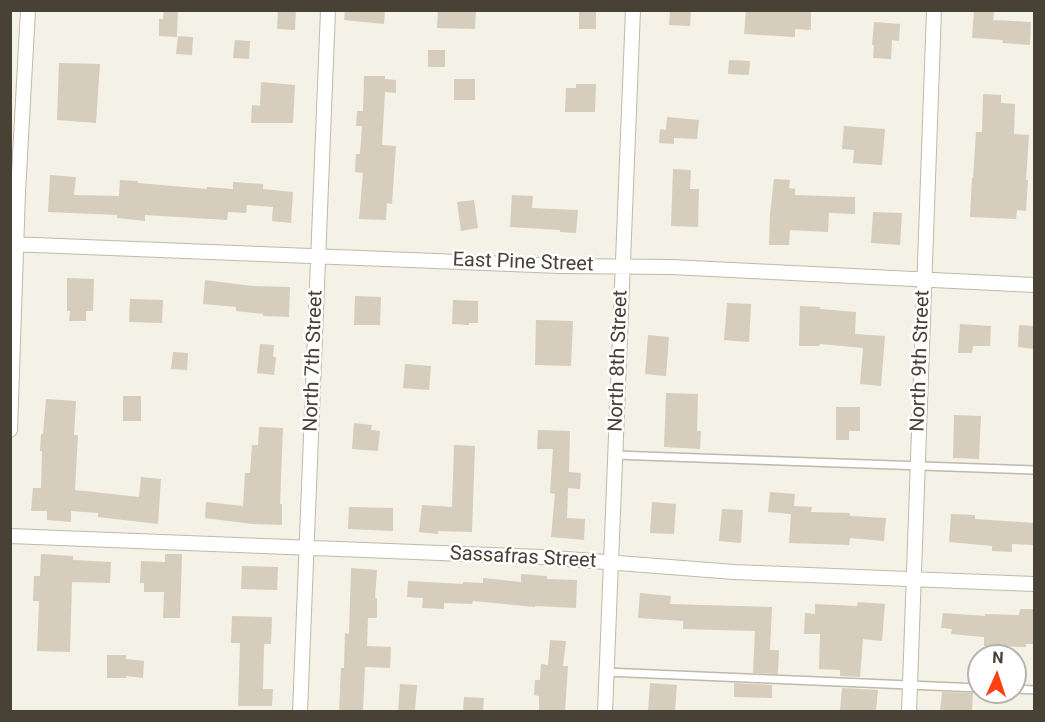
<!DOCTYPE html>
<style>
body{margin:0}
#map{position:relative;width:1045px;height:722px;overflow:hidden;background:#f4f1e7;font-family:Roboto,sans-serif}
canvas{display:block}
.frame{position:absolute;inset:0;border:12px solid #484135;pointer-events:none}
.north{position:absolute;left:967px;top:644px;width:60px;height:60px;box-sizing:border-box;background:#fff;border:2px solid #b6b3ae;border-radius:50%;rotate:3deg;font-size:16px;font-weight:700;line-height:24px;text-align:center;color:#484135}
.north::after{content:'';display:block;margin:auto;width:21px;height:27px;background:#ff4013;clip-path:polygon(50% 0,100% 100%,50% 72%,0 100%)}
</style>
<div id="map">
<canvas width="1045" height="722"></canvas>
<div class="frame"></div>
<div class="north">N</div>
</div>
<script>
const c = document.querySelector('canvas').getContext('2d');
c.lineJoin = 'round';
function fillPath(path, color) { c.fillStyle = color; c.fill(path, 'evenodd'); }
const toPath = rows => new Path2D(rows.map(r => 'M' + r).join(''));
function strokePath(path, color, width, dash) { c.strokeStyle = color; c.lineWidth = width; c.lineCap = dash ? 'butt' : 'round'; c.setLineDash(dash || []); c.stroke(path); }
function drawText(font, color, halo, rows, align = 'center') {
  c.font = font + ' Roboto,sans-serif'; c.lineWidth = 5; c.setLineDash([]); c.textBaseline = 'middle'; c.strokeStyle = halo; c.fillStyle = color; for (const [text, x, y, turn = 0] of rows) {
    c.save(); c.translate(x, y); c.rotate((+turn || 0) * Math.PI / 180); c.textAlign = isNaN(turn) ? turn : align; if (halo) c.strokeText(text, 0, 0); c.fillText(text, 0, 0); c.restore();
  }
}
fillPath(toPath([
 [164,10,178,10,177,37,159,36,159,19,163,19],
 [278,10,296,10,295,30,277,29],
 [345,10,385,10,384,24,344,20],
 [438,10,476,10,475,29,437,28],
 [579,10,596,10,596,29,579,29],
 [670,10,691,10,690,26,669,25],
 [746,10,811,10,811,30,795,29,795,37,744,34],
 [974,10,994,12,993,20,1031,22,1030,45,1002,43,1003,40,972,38],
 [874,22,900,24,899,41,892,40,891,59,873,58,874,45,872,45],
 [178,36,193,37,192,55,176,54],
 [235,40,250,41,249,59,233,58],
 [428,50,445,50,445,67,428,67],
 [729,60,750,61,749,75,728,74],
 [59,63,100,64,96,123,57,120],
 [364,76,385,76,385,79,396,80,396,93,385,92,382,145,396,146,392,204,387,203,386,220,359,219,363,173,355,172,356,154,360,154,362,126,356,126,357,111,363,111],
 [454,79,475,79,475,100,454,100],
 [261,82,295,85,293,123,251,123,252,105,260,106],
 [576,84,596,84,595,112,565,112,566,88,576,88],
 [983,94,1001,95,1001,103,1015,104,1014,134,1029,135,1026,180,1028,180,1026,211,1017,210,1016,219,970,217,972,178,973,178,976,132,982,132],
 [667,117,699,120,697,139,674,138,674,144,659,143,660,129,666,130],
 [844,126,885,129,882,165,853,163,854,150,842,149],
 [673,169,691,170,690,189,699,189,698,227,671,226],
 [50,175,76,177,74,195,119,196,120,180,138,181,138,183,207,189,207,187,233,189,233,182,263,184,263,189,293,192,291,223,272,221,273,207,247,205,246,213,228,212,227,220,145,215,145,221,117,218,117,215,48,212],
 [774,179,790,180,789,188,795,189,795,195,855,197,855,214,829,213,828,232,790,230,789,245,769,245,770,214],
 [512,195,533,196,532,208,578,210,576,233,560,232,560,230,510,227],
 [474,200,478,228,461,231,457,202],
 [873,212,902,213,900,245,871,243],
 [67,278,94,279,93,311,86,311,86,321,69,321,70,311,67,311],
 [205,280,252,286,290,287,289,317,263,316,263,314,236,311,236,307,203,304],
 [355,296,381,297,380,325,354,325],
 [130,299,163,300,162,323,129,322],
 [453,300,478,301,478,323,469,323,469,325,452,324],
 [727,303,751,304,749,342,724,340],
 [800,306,820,307,820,309,856,312,855,334,885,336,881,386,860,384,863,348,820,344,819,346,799,346],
 [536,320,573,321,571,366,535,365],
 [960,324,991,326,990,346,973,346,972,353,958,353],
 [1019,325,1035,326,1035,349,1018,347],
 [648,335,669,337,666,376,645,374],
 [260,344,274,345,273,357,276,357,274,375,257,373],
 [173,352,188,353,187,370,171,369],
 [405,364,431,366,429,390,403,388],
 [666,393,698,394,697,431,701,431,700,449,664,447],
 [123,396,141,396,141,421,123,421],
 [46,399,76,401,74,435,78,435,75,490,139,497,141,477,161,479,158,524,98,517,98,513,71,511,71,522,47,520,47,511,31,511,33,488,41,488,42,451,40,451,41,434,43,434],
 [836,407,860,407,860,431,849,431,849,440,836,440],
 [954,415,981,416,979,459,953,458],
 [354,423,372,425,371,430,380,431,378,451,352,449],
 [259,427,283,428,280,504,282,504,282,525,252,524,205,518,206,502,243,506,245,473,250,473,252,445,258,445],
 [538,430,570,431,569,472,581,473,580,489,568,488,567,518,585,519,584,540,551,537,555,494,550,493,553,449,537,449],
 [454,445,475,446,472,532,438,531,438,534,419,532,422,505,452,507],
 [770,492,795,494,794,506,812,507,811,512,850,513,850,516,886,518,884,541,850,538,849,545,789,543,791,514,768,512],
 [652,502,676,504,674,534,650,533],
 [349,507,393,508,393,531,348,529],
 [722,509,743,510,741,543,719,541],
 [951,514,975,515,975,519,1035,523,1035,545,1012,544,1012,552,992,551,992,546,949,542],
 [41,554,73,556,73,560,111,562,110,583,72,582,70,652,37,651,39,601,33,601,34,576,40,576],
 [165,554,182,554,180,618,163,618,164,592,144,592,144,583,140,583,141,561,165,562],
 [242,566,278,567,277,590,241,589],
 [351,568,377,570,375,598,377,598,377,618,368,618,367,646,391,647,390,668,365,667,363,711,339,711,341,668,344,668,345,633,349,634],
 [521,574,547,576,547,579,577,580,576,608,535,606,535,607,473,601,472,604,444,603,444,609,422,608,423,598,407,597,408,581,463,584,463,582,483,583,483,578,521,582],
 [640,593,671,596,670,604,772,607,770,650,779,650,778,674,753,673,755,631,683,629,683,621,638,618],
 [858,602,885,604,882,641,863,639,860,677,840,676,840,670,819,669,820,634,804,634,805,613,815,614,815,604,857,606],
 [1020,609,1035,609,1034,644,1026,644,1026,647,984,646,984,637,951,634,952,629,941,628,943,613,985,616,985,614,1019,615],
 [232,616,272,617,271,644,264,644,263,689,273,689,272,706,238,706,240,643,231,643],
 [550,640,566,641,563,666,568,666,565,711,539,711,539,696,534,695,535,680,540,680,541,664,548,665],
 [107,655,126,655,126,659,144,661,143,678,126,676,126,678,107,678],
 [650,683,677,685,675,711,648,711],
 [734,683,772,685,772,698,734,697],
 [400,684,417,685,415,711,398,711],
 [842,688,878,690,876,711,840,711],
 [942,692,973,693,972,711,940,711],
 [464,697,484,698,483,711,463,711]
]), '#d6cdbc');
const service = toPath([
 [615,455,1034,470],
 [606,672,979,688],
 [1015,689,1034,690]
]);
const minor = toPath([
 [10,244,560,266,671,267,1034,285],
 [10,430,18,192,28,10],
 [10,536,541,557,734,572,1034,584],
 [300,712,328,10],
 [605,712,633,10],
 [909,712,934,10]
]);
strokePath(service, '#c0b9a9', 10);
strokePath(minor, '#c0b9a9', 16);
strokePath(service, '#fff', 7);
strokePath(minor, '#fff', 14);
drawText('20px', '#484135', '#fff', [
 ["East Pine Street",523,263,2],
 ["North 7th Street",314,361,-88],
 ["North 8th Street",619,361,-88],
 ["North 9th Street",921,361,-88],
 ["Sassafras Street",523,558,3]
]);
</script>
